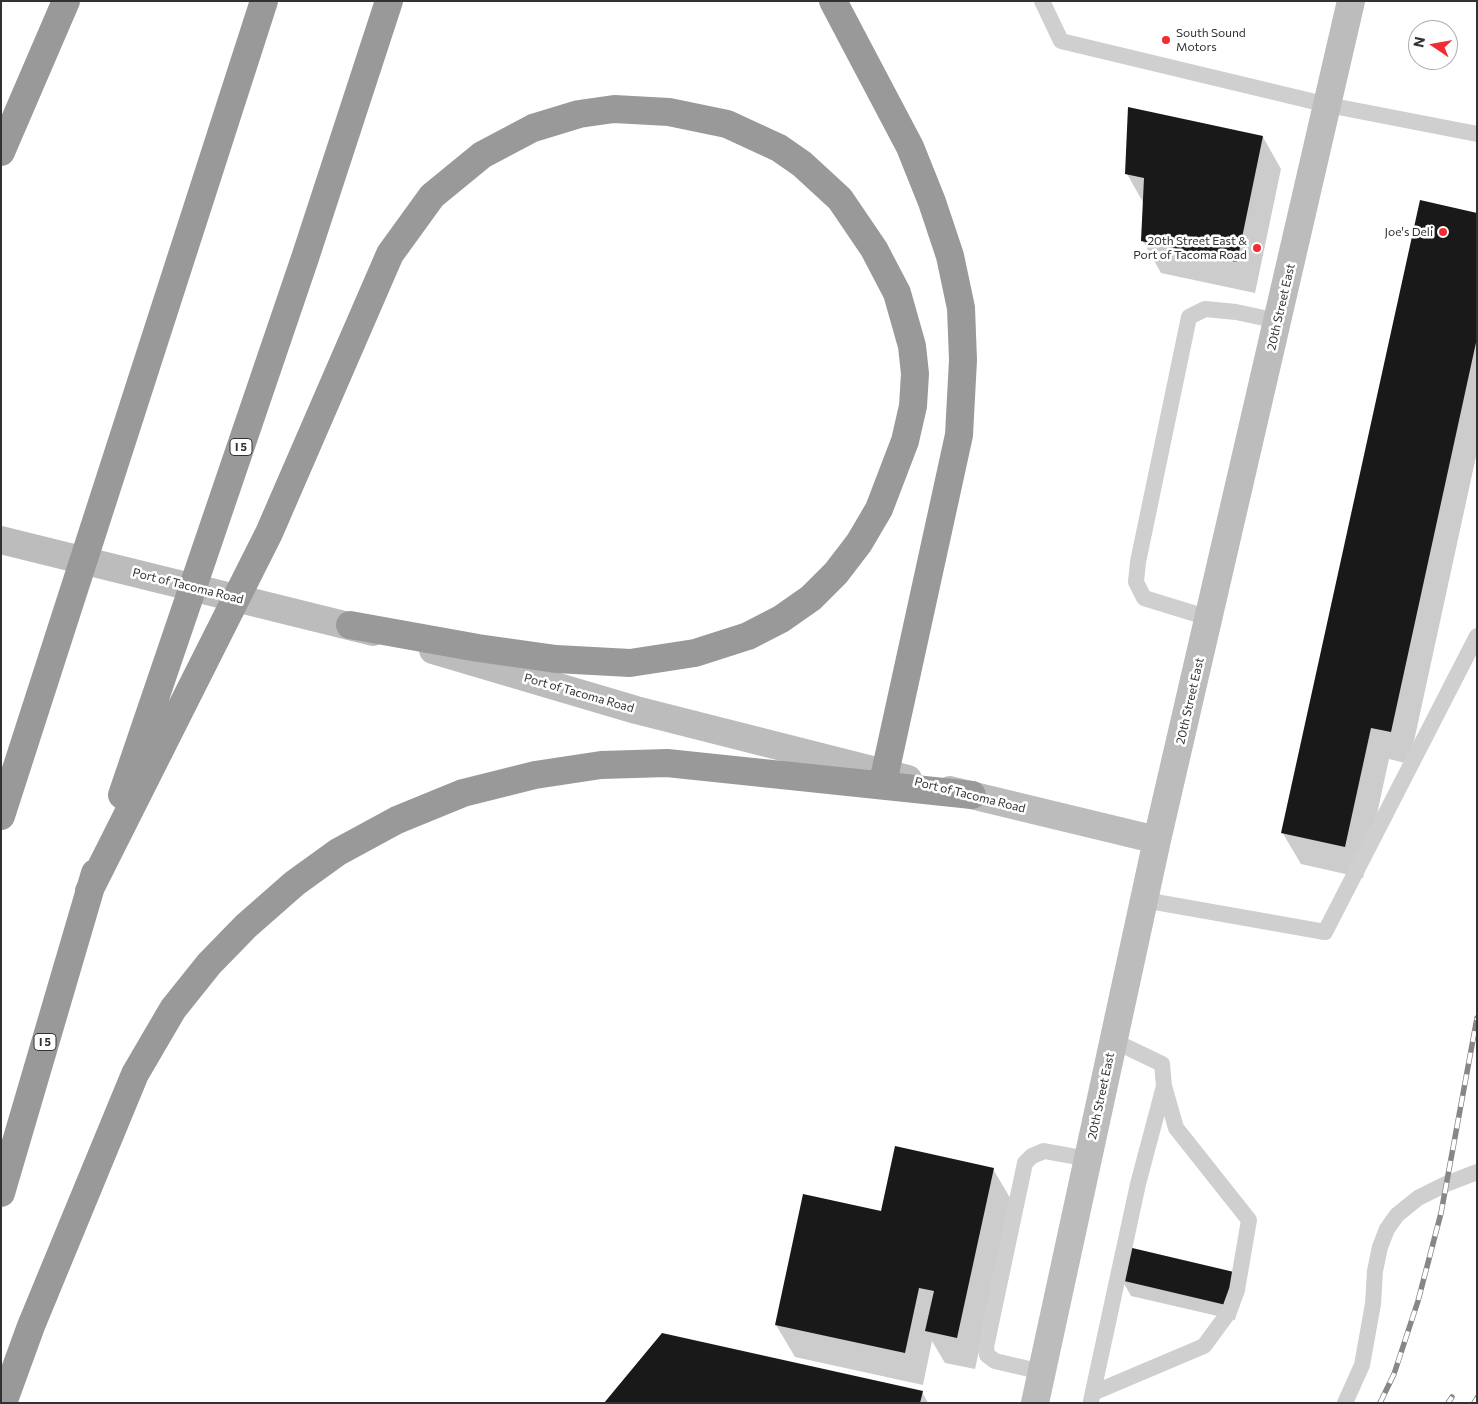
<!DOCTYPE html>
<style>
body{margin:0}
#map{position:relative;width:1478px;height:1404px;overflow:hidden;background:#fff;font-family:Commissioner,sans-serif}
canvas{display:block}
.frame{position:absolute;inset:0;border:2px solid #323232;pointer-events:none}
.north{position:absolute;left:1408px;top:20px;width:50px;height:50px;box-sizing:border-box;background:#fff;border:1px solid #adadad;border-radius:50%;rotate:282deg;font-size:14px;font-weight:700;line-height:20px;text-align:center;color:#323232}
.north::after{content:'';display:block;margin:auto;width:18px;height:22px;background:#f12c32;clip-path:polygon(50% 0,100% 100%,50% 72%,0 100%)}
</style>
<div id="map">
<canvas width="1478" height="1404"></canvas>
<div class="frame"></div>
<div class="north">N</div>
</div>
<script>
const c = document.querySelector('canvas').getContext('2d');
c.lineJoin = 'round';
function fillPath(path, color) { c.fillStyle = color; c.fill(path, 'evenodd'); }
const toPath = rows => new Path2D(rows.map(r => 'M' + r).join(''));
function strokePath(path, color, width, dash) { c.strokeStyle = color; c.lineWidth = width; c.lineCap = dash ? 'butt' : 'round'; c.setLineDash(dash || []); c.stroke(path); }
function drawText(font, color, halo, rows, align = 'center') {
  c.font = font + ' Commissioner,sans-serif'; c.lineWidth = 5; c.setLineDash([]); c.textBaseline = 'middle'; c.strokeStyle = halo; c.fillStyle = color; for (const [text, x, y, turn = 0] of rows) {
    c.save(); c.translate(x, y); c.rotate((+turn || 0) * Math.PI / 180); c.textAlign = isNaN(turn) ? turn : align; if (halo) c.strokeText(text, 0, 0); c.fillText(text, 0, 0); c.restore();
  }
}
fillPath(toPath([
 [1263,137,1281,169,1255,293,1161,273,1143,241,1144,204,1127,174],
 [1477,214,1477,452,1409,764,1389,759,1363,878,1301,864,1282,832],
 [993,1169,1012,1201,975,1369,945,1363,932,1341,923,1385,795,1357,776,1325,882,1212],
 [1122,1280,1242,1290,1235,1320,1131,1296],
 [922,1392,928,1403,606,1403]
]), '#0003');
fillPath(toPath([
 [1128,107,1263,136,1237,262,1141,241,1144,178,1125,174],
 [1420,200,1477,213,1477,338,1391,732,1371,728,1345,847,1281,833],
 [895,1146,994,1168,957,1338,925,1331,934,1291,919,1288,905,1353,775,1325,803,1194,881,1211],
 [1128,1247,1234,1272,1226,1305,1120,1280],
 [662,1333,923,1391,920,1403,604,1403]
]), '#191919');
strokePath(toPath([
 [1042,1,1061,41,1328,105,1477,134],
 [1209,618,1144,598,1136,582,1138,562,1189,317,1205,309,1236,312,1278,321],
 [1144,900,1325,932,1477,636],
 [1042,1372,995,1361,987,1355,986,1347,1025,1163,1032,1156,1044,1151,1088,1159],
 [1093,1393,1204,1346,1229,1312,1237,1290,1249,1220,1176,1128,1164,1086],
 [1091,1401,1138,1184,1164,1086,1162,1064,1114,1041],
 [1345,1403,1362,1365,1373,1304,1375,1271,1380,1247,1387,1229,1397,1215,1418,1198,1446,1184,1477,1172]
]), '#cfcfcf', 16);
strokePath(toPath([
 [1,540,373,632],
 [433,650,636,710,908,779],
 [950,790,1157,840],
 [1035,1403,1157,840,1351,1]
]), '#bcbcbc', 28);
strokePath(toPath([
 [833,1,910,147,932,202,950,256,961,308,963,360,959,435,885,773],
 [1,152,66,1],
 [122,795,305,258,389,1],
 [1,816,264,1],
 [89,891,269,533,390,254,432,196,482,155,533,128,579,114,614,109,669,112,727,124,779,148,802,164,840,199,874,249,897,293,912,346,915,374,913,406,905,441,879,509,859,543,836,573,811,598,781,619,748,636,695,653,630,663,556,659,478,648,350,625],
 [1,1193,95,873],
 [3,1403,31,1326,135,1074,173,1009,209,964,246,926,295,883,338,852,397,820,463,793,535,775,601,765,667,763,972,795]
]), '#999', 28);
const rail = toPath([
 [1380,1403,1394,1374,1418,1301,1441,1213,1477,1018],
 [1448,1403,1452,1397],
 [1474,1403,1477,1398]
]);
strokePath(rail, '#878787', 5.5);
strokePath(rail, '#fff', 4, [11]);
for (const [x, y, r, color] of [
 [1166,40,5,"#f12c32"],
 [1443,232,5,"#f12c32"],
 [1257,248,5,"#f12c32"]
]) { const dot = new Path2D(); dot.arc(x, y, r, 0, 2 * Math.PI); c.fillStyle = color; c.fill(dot); strokePath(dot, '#fff', 2); }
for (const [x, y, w] of [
 [241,447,22],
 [45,1042,22]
]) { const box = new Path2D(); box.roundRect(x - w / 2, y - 8.5, w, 17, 4); c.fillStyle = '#fff'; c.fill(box); strokePath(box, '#323232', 1); }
drawText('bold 11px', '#323232', null, [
 ["I 5",241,447],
 ["I 5",45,1042]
]);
drawText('12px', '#323232', '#fff', [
 ["South Sound",1176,33,"left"],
 ["Motors",1176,47,"left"],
 ["Joe's Deli",1433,232],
 ["20th Street East &",1247,241],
 ["Port of Tacoma Road",1247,255]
], 'right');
drawText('12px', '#323232', '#fff', [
 ["20th Street East",1281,307,-77],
 ["Port of Tacoma Road",188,586,14],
 ["Port of Tacoma Road",579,693,16],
 ["20th Street East",1190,701,-77],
 ["Port of Tacoma Road",970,795,14],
 ["20th Street East",1101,1096,-78]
]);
</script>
